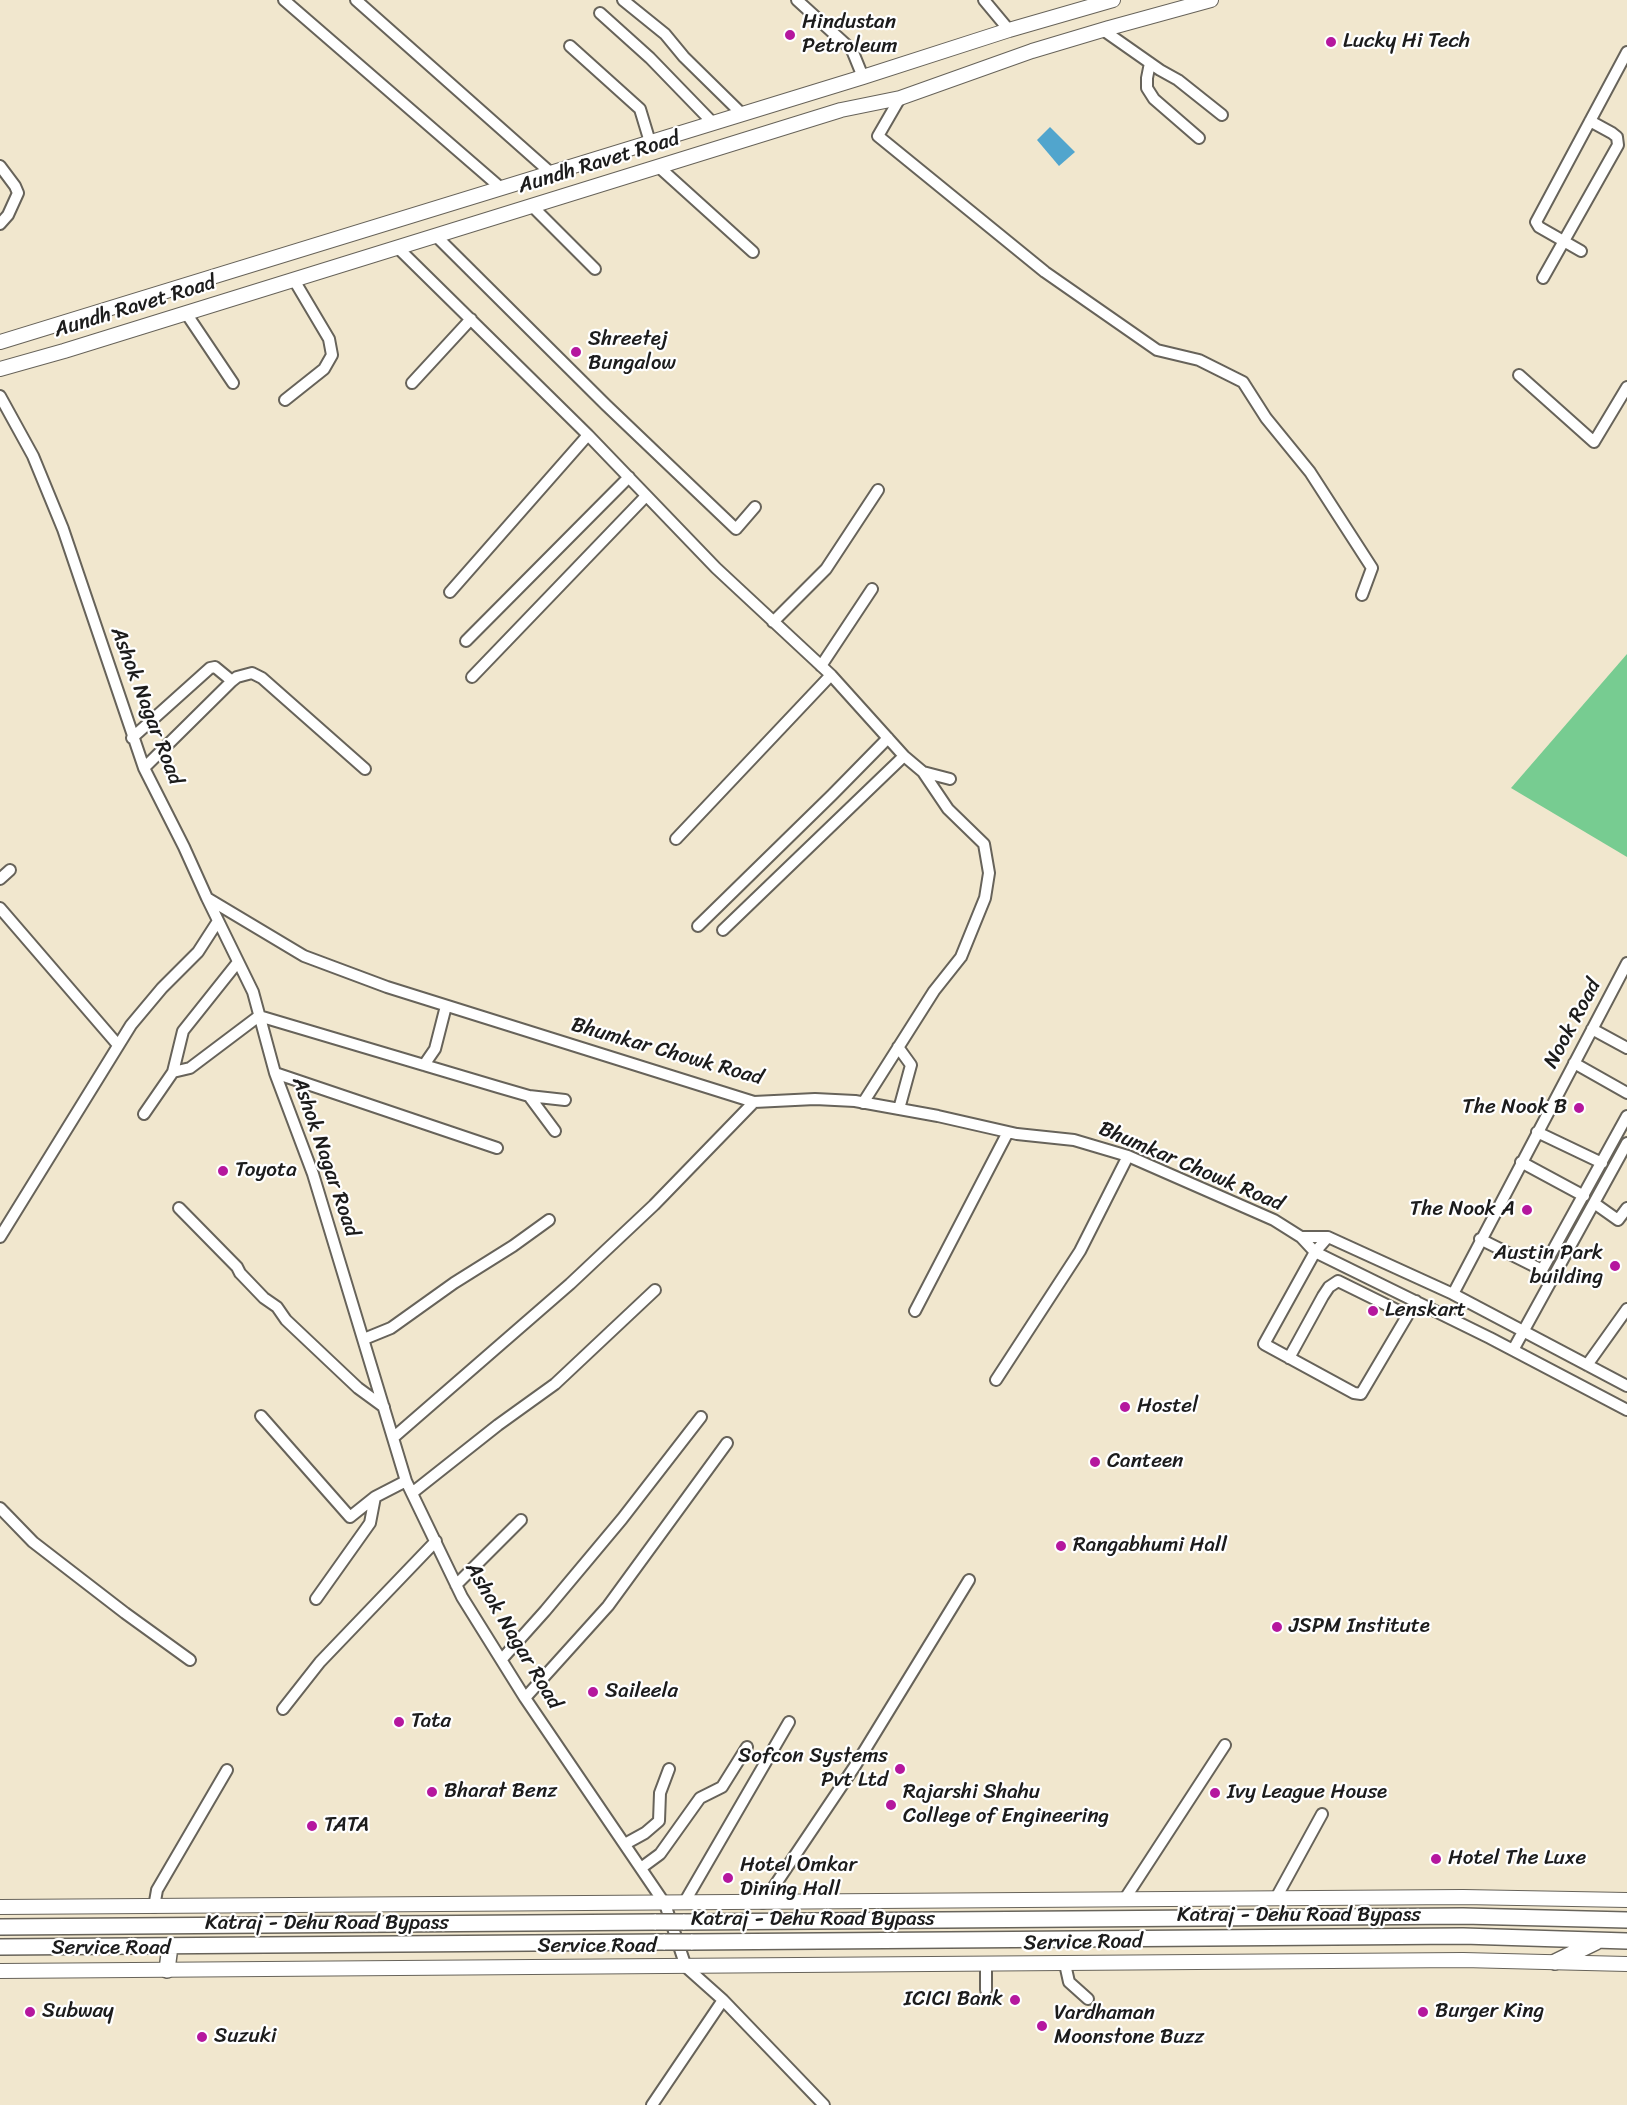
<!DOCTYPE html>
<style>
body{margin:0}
canvas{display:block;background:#f1e7ce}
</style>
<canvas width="1627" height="2105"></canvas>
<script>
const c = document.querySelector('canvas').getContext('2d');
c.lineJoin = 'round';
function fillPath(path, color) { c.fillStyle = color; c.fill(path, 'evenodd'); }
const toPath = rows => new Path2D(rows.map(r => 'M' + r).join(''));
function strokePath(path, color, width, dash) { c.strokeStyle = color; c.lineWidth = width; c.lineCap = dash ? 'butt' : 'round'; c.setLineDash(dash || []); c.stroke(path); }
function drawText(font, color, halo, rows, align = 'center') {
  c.font = font + ' Sriracha,sans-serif'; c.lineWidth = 4.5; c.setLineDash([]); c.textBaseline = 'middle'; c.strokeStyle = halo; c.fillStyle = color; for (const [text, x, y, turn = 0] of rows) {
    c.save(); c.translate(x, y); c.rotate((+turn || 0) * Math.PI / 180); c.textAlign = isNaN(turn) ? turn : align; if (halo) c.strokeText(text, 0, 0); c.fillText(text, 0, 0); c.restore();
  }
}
fillPath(toPath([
 [1627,654,1627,857,1511,788]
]), '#77cc91');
fillPath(toPath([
 [1050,127,1075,152,1059,166,1037,140]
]), '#51a5cd');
const minor = toPath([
 [284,0,501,188],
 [356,0,551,173],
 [623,0,665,34,684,57,742,114],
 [797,0,852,50,863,77],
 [984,0,1009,30],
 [600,13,650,58,713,123],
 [1103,30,1160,70,1178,80,1222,115],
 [570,46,640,109,650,142],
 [1150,63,1147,78,1147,88,1154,99,1199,138],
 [900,98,878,136,1045,272,1157,350,1199,360,1243,382,1266,418,1310,472,1372,568,1362,595],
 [0,166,15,186,18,193,8,215,0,224],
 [660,168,753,252],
 [532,206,595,269],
 [436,236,606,405,736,529,755,507],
 [398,248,588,435,716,568,831,675,904,756,923,772,950,779],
 [1581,251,1539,227,1536,222,1627,52],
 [1543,278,1618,145,1617,137,1612,133,1590,121],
 [186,313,233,383],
 [1519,375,1594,442,1627,387],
 [412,383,471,319],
 [0,396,33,456,63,529,144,768,184,847,207,898,253,992,275,1073,313,1174,406,1481,462,1597,525,1698,665,1904,686,1967,723,2000,824,2105],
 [285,400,324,369,332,355,329,339,294,280],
 [450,592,588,435],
 [773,622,826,569,878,490],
 [466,641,629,477],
 [821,666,872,589],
 [472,677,646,496],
 [132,738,210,668,215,667,232,681],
 [144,768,232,681,237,677,252,673,262,678,365,769],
 [676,839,831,675],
 [0,879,10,870],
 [207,898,304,956,387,987,754,1102,815,1099,855,1101,938,1116,1017,1134,1074,1140,1128,1156,1274,1220,1301,1237,1315,1252,1490,1338,1627,1410],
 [0,908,118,1045],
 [698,926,832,795,888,738],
 [723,930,904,756],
 [1592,1029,1627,1048],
 [898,1047,911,1065,899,1109],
 [1574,1063,1627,1093],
 [424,1065,435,1049,446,1006],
 [173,1072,183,1031,238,962],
 [275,1073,497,1148],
 [529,1096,555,1131],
 [863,1103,934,991,961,957,985,898,989,873,984,844,948,809,923,772],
 [144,1114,173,1072,190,1068,259,1016,498,1087,529,1096,565,1100],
 [1537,1132,1602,1163],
 [1521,1162,1584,1196],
 [1594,1203,1618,1220,1627,1208],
 [179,1208,237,1267,240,1273,264,1298,277,1307,286,1320,358,1388,384,1407],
 [0,1237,131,1025,162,988,198,952,218,921],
 [1301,1237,1328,1237,1453,1294,1627,1386],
 [1328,1237,1315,1252,1264,1344,1354,1393,1361,1394,1416,1301],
 [1480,1239,1542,1270,1627,1116],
 [1453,1294,1627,963],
 [915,1311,1008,1132],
 [364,1339,391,1328,454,1283,513,1246,549,1220],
 [1513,1350,1627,1143],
 [1289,1358,1323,1296,1329,1287,1338,1281,1407,1315],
 [1587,1365,1627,1309],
 [996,1380,1080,1251,1128,1156],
 [261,1416,350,1517,375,1497],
 [394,1437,570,1284,654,1205,754,1102],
 [412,1493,498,1425,555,1384,655,1290],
 [0,1508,33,1542,125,1613,190,1660],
 [456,1585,521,1520],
 [316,1599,370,1523,375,1497,406,1481],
 [502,1659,545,1611,622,1519,701,1417],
 [525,1698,608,1606,727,1443],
 [283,1709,320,1662,436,1541],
 [625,1844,645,1833,659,1821,660,1793,669,1769],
 [641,1868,660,1854,700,1798,722,1787,747,1747],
 [1276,1898,1322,1814],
 [1124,1900,1225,1745],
 [684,1903,789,1722],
 [763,1903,855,1766,969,1580],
 [154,1907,157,1890,227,1770],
 [1065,1964,1069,1982,1088,1999],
 [986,1990,986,1965],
 [652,2105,723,2000]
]);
const major = toPath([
 [0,342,863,77,1009,30,1113,0],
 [0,369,64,351,841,110,900,98,1032,51,1109,28,1211,0],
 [0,1907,1463,1897,1627,1900],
 [0,1971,1463,1960,1627,1964]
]);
const highway = toPath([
 [683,1922,1463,1916,1627,1920],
 [0,1927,656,1922],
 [691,1942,1463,1936,1627,1941],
 [0,1947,665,1942],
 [1555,1962,1596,1942],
 [167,1970,170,1946]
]);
strokePath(minor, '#67635a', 14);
strokePath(major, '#67635a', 16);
strokePath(highway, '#67635a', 18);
strokePath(minor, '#fff', 10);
strokePath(major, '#fff', 14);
strokePath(highway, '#fff', 15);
const highwayBridge = toPath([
 [656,1922,683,1922],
 [665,1942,691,1942]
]);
strokePath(highwayBridge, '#67635a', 18, []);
strokePath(highwayBridge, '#fff', 15);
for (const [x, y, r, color] of [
 [790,35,6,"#b5179e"],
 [1331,42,6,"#b5179e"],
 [576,352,6,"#b5179e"],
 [1579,1108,6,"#b5179e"],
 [223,1171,6,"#b5179e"],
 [1527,1210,6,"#b5179e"],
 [1615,1266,6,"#b5179e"],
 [1373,1311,6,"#b5179e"],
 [1125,1407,6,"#b5179e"],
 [1095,1462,6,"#b5179e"],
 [1061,1546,6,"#b5179e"],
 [1277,1627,6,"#b5179e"],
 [593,1692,6,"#b5179e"],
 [399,1722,6,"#b5179e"],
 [900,1769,6,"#b5179e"],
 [432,1792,6,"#b5179e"],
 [1215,1793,6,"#b5179e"],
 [891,1805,6,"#b5179e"],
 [312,1826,6,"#b5179e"],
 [1436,1859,6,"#b5179e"],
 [728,1878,6,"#b5179e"],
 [1015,2000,6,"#b5179e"],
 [30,2012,6,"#b5179e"],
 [1423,2012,6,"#b5179e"],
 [1042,2026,6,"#b5179e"],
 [202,2037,6,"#b5179e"]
]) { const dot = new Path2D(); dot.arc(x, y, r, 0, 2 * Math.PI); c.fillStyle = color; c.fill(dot); strokePath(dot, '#fff', 2); }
drawText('21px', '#1c1c1c', '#fff', [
 ["Hindustan",802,23],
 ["Petroleum",802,47],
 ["Lucky Hi Tech",1343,42],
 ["Shreetej",588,340],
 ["Bungalow",588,364],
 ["The Nook B",1567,1108,"right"],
 ["Toyota",235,1171],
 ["The Nook A",1515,1210,"right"],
 ["Austin Park",1603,1254,"right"],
 ["building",1603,1278,"right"],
 ["Lenskart",1385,1311],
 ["Hostel",1137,1407],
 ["Canteen",1107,1462],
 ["Rangabhumi Hall",1073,1546],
 ["JSPM Institute",1289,1627],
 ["Saileela",605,1692],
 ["Tata",411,1722],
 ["Sofcon Systems",888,1757,"right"],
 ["Pvt Ltd",888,1781,"right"],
 ["Bharat Benz",444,1792],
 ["Rajarshi Shahu",903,1793],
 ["College of Engineering",903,1817],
 ["Ivy League House",1227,1793],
 ["TATA",324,1826],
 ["Hotel The Luxe",1448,1859],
 ["Hotel Omkar",740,1866],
 ["Dining Hall",740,1890],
 ["ICICI Bank",1003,2000,"right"],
 ["Subway",42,2012],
 ["Burger King",1435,2012],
 ["Vardhaman",1054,2014],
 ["Moonstone Buzz",1054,2038],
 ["Suzuki",214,2037]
], 'left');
drawText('21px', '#1c1c1c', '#fff', [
 ["Aundh Ravet Road",599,163,-17],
 ["Aundh Ravet Road",135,307,-17],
 ["Ashok Nagar Road",146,706,69],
 ["Nook Road",1573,1024,-62],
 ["Bhumkar Chowk Road",667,1052,16],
 ["Ashok Nagar Road",325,1157,71],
 ["Bhumkar Chowk Road",1191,1167,23],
 ["Ashok Nagar Road",513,1636,59],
 ["Katraj - Dehu Road Bypass",1299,1916],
 ["Katraj - Dehu Road Bypass",813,1920],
 ["Katraj - Dehu Road Bypass",327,1924],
 ["Service Road",1083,1943,-1],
 ["Service Road",597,1947],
 ["Service Road",111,1949]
]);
</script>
